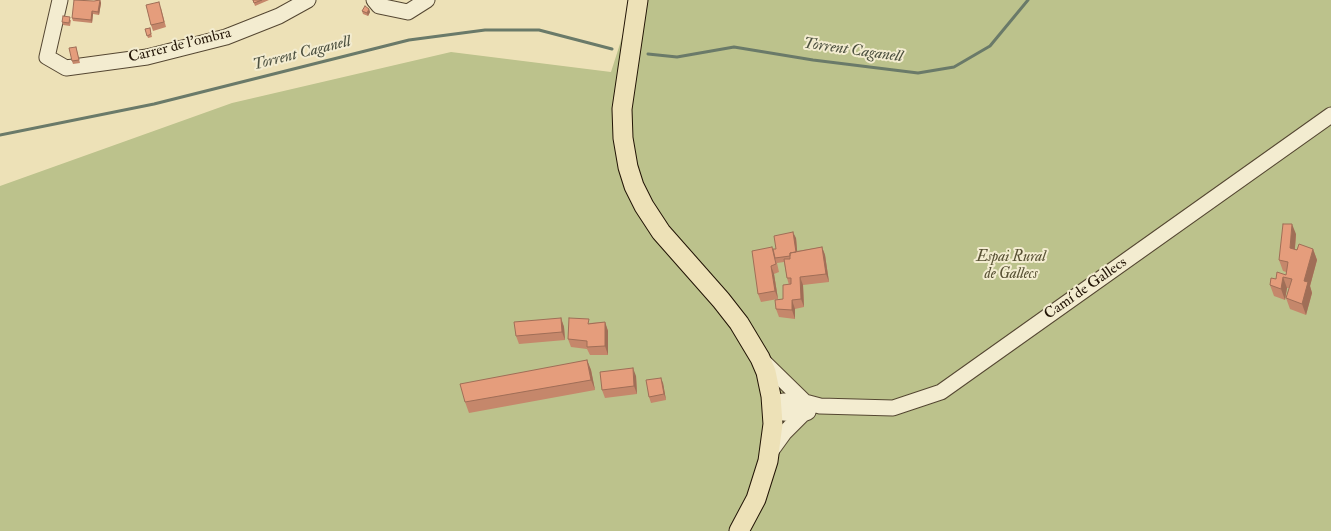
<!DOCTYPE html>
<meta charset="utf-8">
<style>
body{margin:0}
canvas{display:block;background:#ede1b7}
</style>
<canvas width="1331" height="531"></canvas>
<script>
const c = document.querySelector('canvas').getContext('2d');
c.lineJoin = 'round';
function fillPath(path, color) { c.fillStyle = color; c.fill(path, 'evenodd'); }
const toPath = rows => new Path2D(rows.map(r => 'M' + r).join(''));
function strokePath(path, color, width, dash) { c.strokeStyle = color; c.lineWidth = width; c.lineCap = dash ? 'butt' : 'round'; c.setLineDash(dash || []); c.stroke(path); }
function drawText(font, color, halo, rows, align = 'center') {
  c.font = font + ' "IM FELL Double Pica",serif'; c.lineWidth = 4; c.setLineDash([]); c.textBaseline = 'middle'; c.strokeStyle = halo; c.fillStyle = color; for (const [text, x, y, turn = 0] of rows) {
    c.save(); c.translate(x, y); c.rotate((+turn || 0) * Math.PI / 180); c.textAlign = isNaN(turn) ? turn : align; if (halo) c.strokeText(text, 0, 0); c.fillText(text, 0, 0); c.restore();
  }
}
fillPath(toPath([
 [634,0,1331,0,1331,531,0,531,0,186,232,103,451,52,611,72]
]), '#bcc28c');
strokePath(toPath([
 [648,54,677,57,734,47,813,60,918,73,954,67,990,46,1028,0],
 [0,135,154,104,409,40,485,30,539,30,612,49]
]), '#6a7a69', 3);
const minor = toPath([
 [60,0,47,57,66,68,147,57,226,37,279,16,308,0],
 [374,0,379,6,408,12,427,0],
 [763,361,805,402],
 [803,414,783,413,773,409,783,401,805,402,820,406,893,408,941,392,1331,115],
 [771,451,784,433,803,414,808,412]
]);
const major = toPath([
 [638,0,622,109,623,138,628,167,634,186,644,206,661,232,721,300,739,323,760,358,766,372,771,396,773,424,768,461,756,499,739,531]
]);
strokePath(minor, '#554732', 17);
strokePath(major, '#221405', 21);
strokePath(minor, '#f3ecd0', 15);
strokePath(major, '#ede1b7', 19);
fillPath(toPath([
 [100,0,101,3,99,15,93,14,92,23,73,21,72,18,94,1],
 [253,0,269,0,255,6],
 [161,8,166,27,153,31,151,25],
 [369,9,370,12,368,16,363,14,362,11],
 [71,20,70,26,63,25,62,22],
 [150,28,152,37,148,38,145,29],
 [76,47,80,63,73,64,72,61],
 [1296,234,1295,249,1313,249,1317,260,1310,286,1312,293,1306,315,1290,309,1286,298,1289,288,1287,288,1285,300,1274,296,1270,285,1276,279,1286,275,1286,272,1283,271,1279,260],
 [796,238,797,251,822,247,825,255,829,282,803,285,804,307,795,309,795,319,779,317,776,309,783,299,789,285,787,278,784,262,777,263,779,272,774,274,778,299,761,302,758,294,776,249],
 [561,318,564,327,565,340,519,344,516,336],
 [605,322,608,331,608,355,590,355,587,349,571,347,568,339,590,323],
 [587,360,591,370,595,390,469,413,465,402],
 [636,376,637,394,605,398,602,390],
 [663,383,666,400,651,403,649,397]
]), '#c5876b');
fillPath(toPath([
 [100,0,101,3,99,15,98,12],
 [369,9,370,12,368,16,367,13],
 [92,11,93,14,92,23,91,20],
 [1292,224,1296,234,1294,259,1290,248],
 [793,232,796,238,798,260,796,255],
 [822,247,825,255,829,282,826,274],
 [1313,249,1317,260,1310,286,1312,293,1306,315,1302,304,1304,281],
 [771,266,774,274,778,299,775,291],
 [800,277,803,285,804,307,801,299],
 [1283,277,1287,288,1285,300,1281,289],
 [792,300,795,309,795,319,792,310],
 [561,318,564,327,565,340,562,332],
 [605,322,608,331,608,355,605,346],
 [587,360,591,370,595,390,591,380],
 [633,368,636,376,637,394,634,386],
 [661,378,663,383,666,400,664,394]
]), '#a06e57');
const building = toPath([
 [74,0,94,1,100,0,98,12,92,11,91,20,72,18,74,0],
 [253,0,262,0,254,3,253,0],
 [159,2,164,22,151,25,146,5,159,2],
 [365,6,369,9,367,13,362,11,365,6],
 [63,16,70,17,69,23,62,22,63,16],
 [150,28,151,34,147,36,145,29,150,28],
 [76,47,79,60,72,61,69,48,76,47],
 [1283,224,1292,224,1290,248,1297,250,1299,244,1313,249,1304,281,1308,282,1302,304,1286,298,1292,279,1283,277,1281,289,1270,285,1271,278,1276,279,1277,272,1286,275,1288,262,1279,260,1283,224],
 [793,232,796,252,790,253,790,256,775,258,773,249,776,249,774,236,793,232],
 [772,247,776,264,771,266,775,291,758,294,752,251,772,247],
 [822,247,826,274,800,277,801,299,792,300,792,310,776,309,775,300,783,299,783,285,791,284,791,278,787,278,784,259,790,259,790,253,822,247],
 [561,318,562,332,516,336,514,322,561,318],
 [569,318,589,319,588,324,605,322,605,346,587,347,587,341,568,339,569,318],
 [587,360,591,380,465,402,460,384,587,360],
 [633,368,634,386,602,390,600,372,633,368],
 [661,378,664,394,649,397,646,380,661,378]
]);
fillPath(building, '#e59d7c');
strokePath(building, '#a06e57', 1);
drawText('15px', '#221405', '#f3ecd0', [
 ["Carrer de l'ombra",180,46,-14],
 ["Camí de Gallecs",1086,289,-35]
]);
drawText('italic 15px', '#585134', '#f3ecd0', [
 ["Espai Rural",1011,258],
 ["de Gallecs",1011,275]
]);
drawText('italic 16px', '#4c503f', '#f3ecd0', [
 ["Torrent Caganell",853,51,8],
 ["Torrent Caganell",302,54,-14]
]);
</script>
